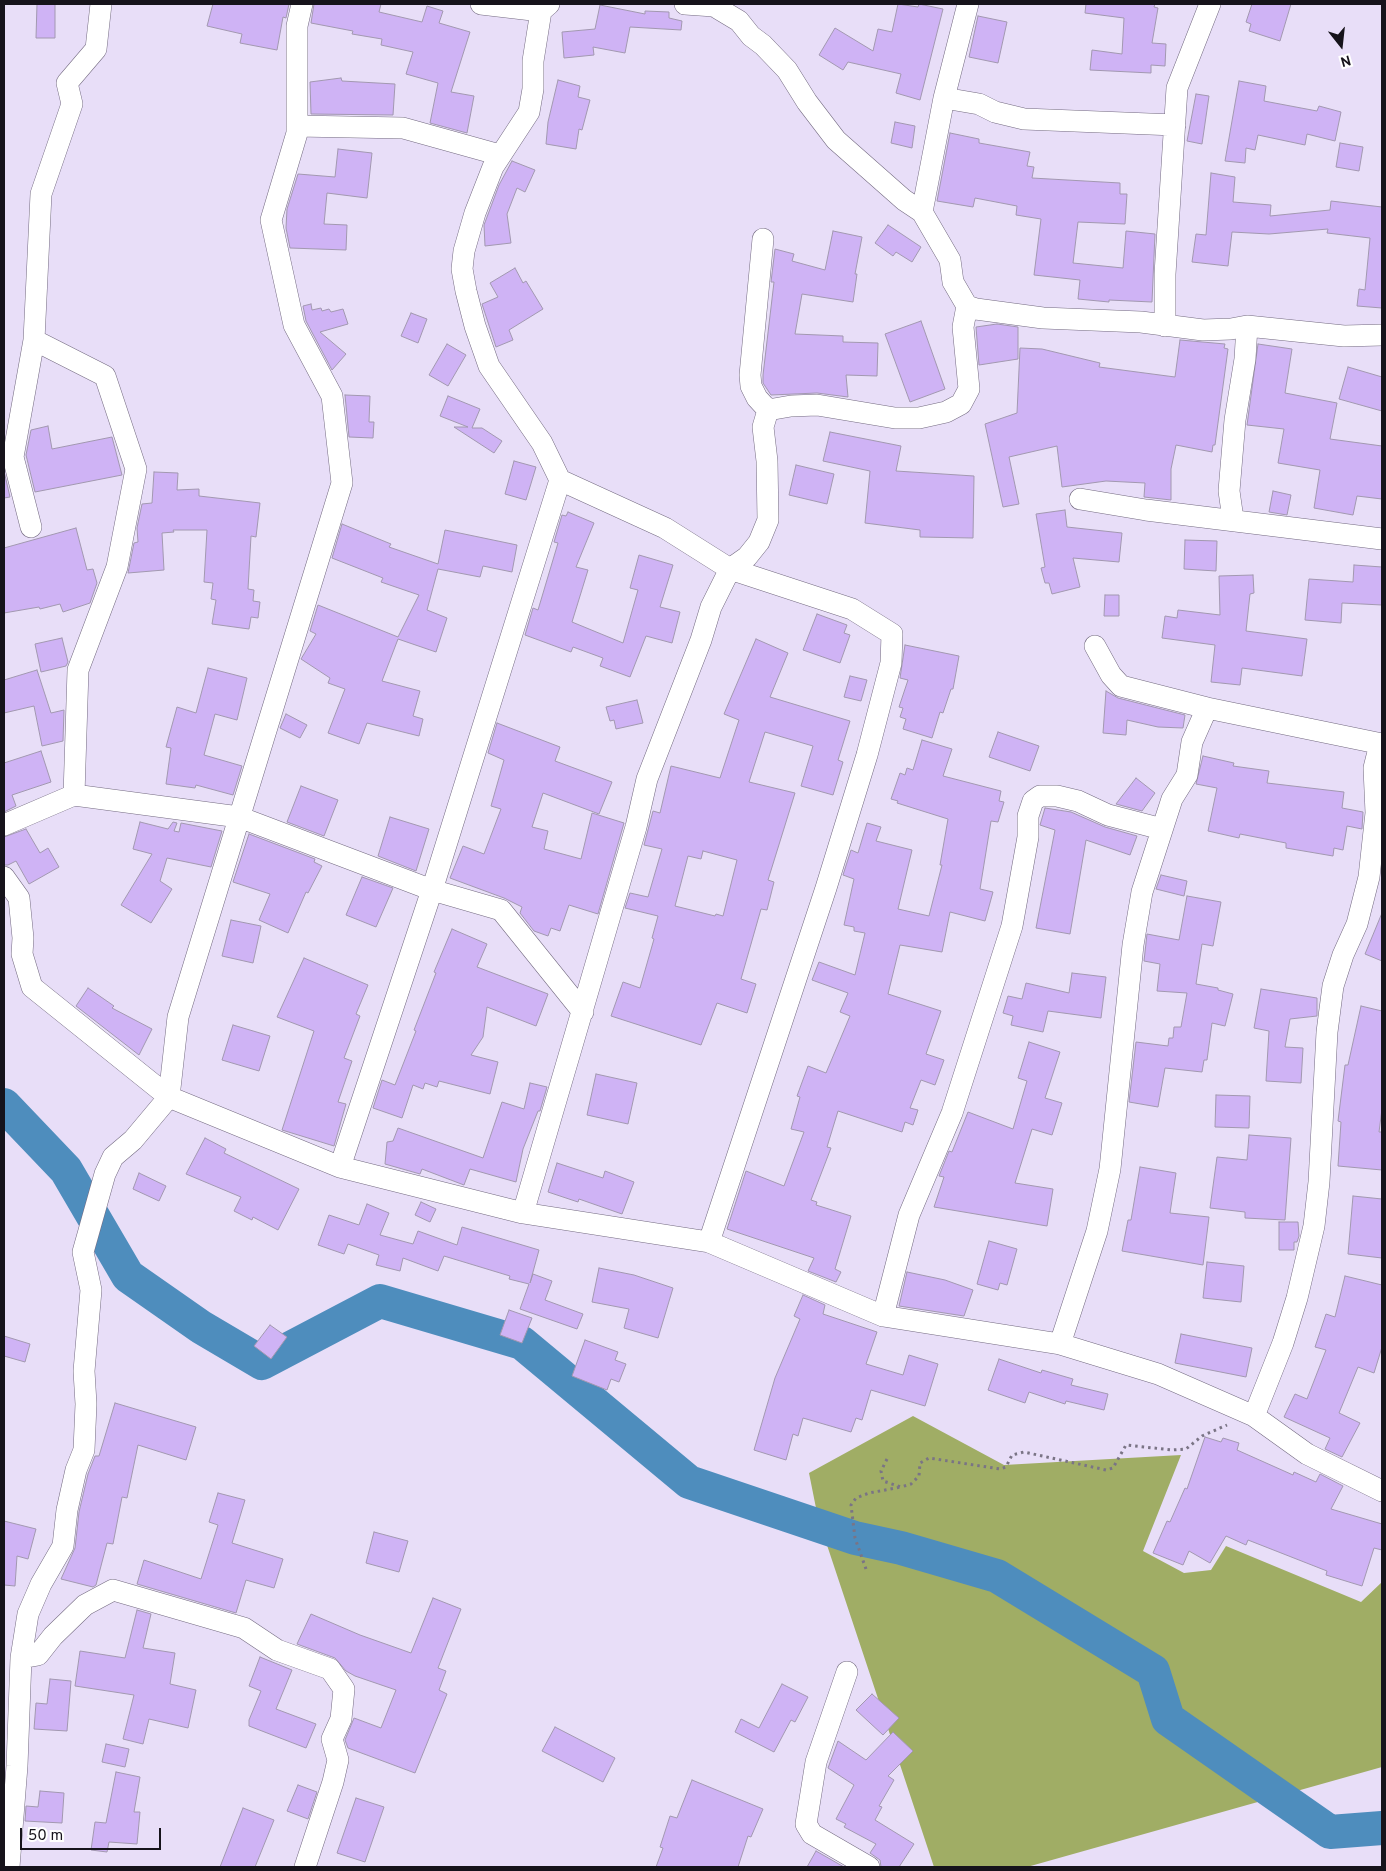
<!DOCTYPE html>
<style>
body{margin:0}
#map{position:relative;width:1386px;height:1871px;overflow:hidden;background:#e8def8;font-family:Overpass,sans-serif}
canvas{display:block}
.frame{position:absolute;inset:0;border:5px solid #16131b;pointer-events:none}
.north{position:absolute;left:1316px;top:20px;width:50px;height:50px;-webkit-text-stroke:4px #fff;paint-order:stroke;rotate:164deg;font-size:14px;font-weight:700;line-height:20px;text-align:center;color:#16131b}
.north::after{content:'';display:block;margin:auto;width:18px;height:22px;background:#16131b;clip-path:polygon(50% 0,100% 100%,50% 72%,0 100%)}
.scale{position:absolute;left:20px;top:1828px;width:141px;height:22px;box-sizing:border-box;border:2px solid #16131b;border-top:0;padding-left:6px;font-size:15px;line-height:18px;white-space:nowrap;color:#16131b;-webkit-text-stroke:4px #fff;paint-order:stroke}
</style>
<div id="map">
<canvas width="1386" height="1871"></canvas>
<div class="frame"></div>
<div class="north">N</div>
<div class="scale">50 m</div>
</div>
<script>
const c = document.querySelector('canvas').getContext('2d');
c.lineJoin = 'round';
function fillPath(path, color) { c.fillStyle = color; c.fill(path, 'evenodd'); }
const toPath = rows => new Path2D(rows.map(r => 'M' + r).join(''));
function strokePath(path, color, width, dash) { c.strokeStyle = color; c.lineWidth = width; c.lineCap = dash ? 'butt' : 'round'; c.setLineDash(dash || []); c.stroke(path); }
fillPath(toPath([
 [913,1416,1004,1465,1181,1455,1143,1551,1184,1573,1211,1570,1226,1546,1361,1602,1382,1582,1382,1767,1027,1867,934,1867,818,1518,809,1473]
]), '#a0ad65');
strokePath(toPath([
 [4,1105,66,1170,128,1276,201,1327,262,1363,380,1301,522,1343,689,1482,855,1538,901,1548,997,1576,1153,1671,1168,1719,1330,1832,1382,1828]
]), '#4e8dbd', 34);
const building = toPath([
 [37,4,55,4,55,38,36,38,37,4],
 [213,4,289,4,286,18,283,17,277,50,240,43,242,34,207,26,213,4],
 [314,4,381,4,379,12,422,22,427,6,443,11,439,23,470,32,451,92,474,96,467,133,430,123,438,83,406,74,413,52,381,45,382,39,352,34,353,31,311,23,314,4],
 [898,4,918,7,919,4,943,9,920,100,896,93,901,74,848,62,843,70,819,55,835,28,873,51,878,29,892,32,898,4],
 [1086,4,1155,4,1154,7,1158,8,1152,43,1166,44,1165,66,1151,65,1151,73,1090,70,1092,50,1122,54,1124,18,1085,13,1086,4],
 [1252,4,1291,4,1280,41,1249,31,1251,24,1246,22,1252,4],
 [600,5,645,14,645,11,669,12,669,18,682,21,681,30,630,27,625,53,593,47,594,55,564,58,562,32,595,29,600,5],
 [978,16,1007,22,998,63,969,57,978,16],
 [341,78,342,81,395,84,393,115,311,114,310,82,341,78],
 [558,80,580,86,578,97,590,100,582,130,579,129,576,149,546,144,548,122,558,80],
 [1239,81,1266,86,1264,101,1317,111,1319,106,1341,112,1335,141,1307,134,1305,145,1258,135,1255,150,1246,148,1245,163,1225,161,1239,81],
 [1196,94,1209,96,1202,144,1187,141,1196,94],
 [895,122,915,126,912,148,891,143,895,122],
 [950,133,979,139,979,143,1030,152,1027,166,1034,167,1032,178,1120,183,1120,194,1127,194,1125,224,1078,222,1073,263,1123,268,1126,231,1155,234,1152,302,1109,300,1109,302,1078,299,1080,280,1034,275,1041,219,1016,215,1017,206,975,198,973,207,937,201,950,133],
 [1340,143,1363,147,1359,171,1336,167,1340,143],
 [338,149,372,153,367,198,327,193,324,224,347,225,346,250,290,248,286,228,287,209,298,174,335,177,338,149],
 [512,161,535,170,525,192,517,188,507,214,511,243,485,246,484,225,499,185,512,161],
 [1211,173,1235,177,1233,202,1271,205,1270,216,1330,210,1331,201,1382,207,1382,308,1357,306,1359,289,1365,290,1370,238,1327,233,1328,229,1269,234,1232,232,1228,266,1192,262,1196,234,1206,235,1211,173],
 [888,225,921,247,912,262,896,252,893,256,875,243,888,225],
 [833,231,862,237,855,274,857,274,853,302,802,294,795,334,843,336,843,342,878,343,877,376,846,375,848,397,817,393,771,395,763,383,763,375,774,282,771,282,775,249,794,254,792,261,825,270,833,231],
 [515,268,523,283,526,281,543,309,509,330,513,340,496,347,482,304,498,297,490,283,515,268],
 [311,304,312,310,321,308,322,311,329,309,331,312,343,309,348,324,320,332,346,354,332,370,306,321,303,306,311,304],
 [411,313,427,319,418,343,401,336,411,313],
 [921,321,945,389,910,402,885,334,921,321],
 [997,324,1018,327,1018,359,979,365,976,327,997,324],
 [1180,340,1225,344,1224,348,1228,349,1215,445,1213,445,1212,452,1176,445,1171,469,1171,500,1144,497,1145,483,1106,481,1062,487,1057,446,1009,457,1019,504,1003,507,985,424,1017,413,1020,348,1042,349,1100,363,1099,367,1175,377,1180,340],
 [447,344,466,355,448,386,429,375,447,344],
 [1258,344,1292,349,1285,393,1337,403,1330,439,1382,446,1382,499,1357,496,1353,515,1314,508,1320,470,1278,463,1284,429,1247,425,1258,344],
 [1348,367,1382,377,1382,411,1339,399,1348,367],
 [345,395,370,396,369,422,374,422,373,438,349,437,345,395],
 [448,396,480,409,472,428,482,428,502,441,494,453,454,427,468,427,440,416,448,396],
 [48,426,52,449,112,437,122,475,35,492,26,455,31,430,48,426],
 [830,432,901,446,896,471,974,476,973,538,920,537,920,530,865,523,870,471,823,461,830,432],
 [514,461,536,467,526,500,505,494,514,461],
 [796,465,834,474,827,504,789,495,796,465],
 [4,471,10,497,4,498,4,471],
 [154,472,178,473,177,490,199,489,199,496,260,503,256,537,251,536,248,589,254,590,253,601,260,602,258,618,251,617,249,629,212,624,216,600,211,599,213,583,204,582,207,530,173,530,174,532,162,533,164,570,128,573,134,543,138,542,137,528,142,504,152,503,154,472],
 [1273,491,1291,495,1287,515,1269,512,1273,491],
 [1065,510,1067,527,1122,533,1119,562,1073,558,1080,587,1052,594,1049,583,1045,583,1041,568,1045,567,1036,514,1065,510],
 [568,512,594,523,576,567,588,570,572,622,623,643,638,590,630,588,639,555,673,565,660,607,680,612,672,643,646,636,630,677,600,666,603,658,573,647,571,652,525,635,533,608,538,610,558,543,554,542,562,515,566,516,568,512],
 [342,524,391,544,389,547,438,564,445,530,517,545,512,572,483,566,480,577,438,569,427,610,447,618,436,652,398,639,382,681,420,691,413,716,423,719,419,736,367,723,359,744,328,733,345,689,328,683,330,678,301,659,316,634,310,631,318,605,398,637,419,595,381,582,383,578,332,558,342,524],
 [76,528,87,570,93,569,97,583,90,603,63,612,60,604,40,609,39,607,4,613,4,548,76,528],
 [1185,540,1217,541,1216,571,1184,569,1185,540],
 [1354,565,1382,567,1382,605,1342,603,1341,623,1305,620,1309,579,1353,582,1354,565],
 [1253,575,1254,593,1250,594,1246,631,1307,639,1302,676,1242,668,1240,685,1211,682,1215,645,1162,638,1165,616,1177,618,1178,610,1220,615,1219,576,1253,575],
 [1105,595,1119,595,1119,616,1104,616,1105,595],
 [817,614,847,625,844,633,850,635,840,663,803,650,817,614],
 [62,638,68,662,66,666,41,672,35,644,62,638],
 [756,639,788,653,770,697,850,721,838,760,843,762,833,795,801,786,813,746,765,732,749,782,795,793,768,880,774,882,767,910,761,909,741,979,756,984,747,1013,717,1003,701,1045,611,1016,623,982,640,988,654,939,652,938,658,916,625,908,630,893,648,897,662,849,644,845,653,811,660,813,671,766,720,778,739,720,724,714,756,639],
 [703,851,737,860,723,916,716,914,715,916,675,906,688,856,701,859,703,851],
 [905,645,959,656,953,689,951,689,943,713,940,712,932,738,903,729,906,719,900,717,903,708,899,707,908,680,900,678,905,645],
 [208,668,247,678,237,720,215,714,204,755,242,766,233,795,196,785,195,788,166,784,171,748,166,747,177,707,196,713,208,668],
 [37,670,51,713,64,710,63,741,42,746,34,706,4,713,4,680,37,670],
 [850,676,867,680,861,701,844,697,850,676],
 [1106,691,1118,698,1185,715,1183,728,1158,727,1127,720,1126,735,1103,733,1106,691],
 [637,700,643,723,616,729,614,720,610,721,606,707,637,700],
 [286,714,307,725,300,738,280,728,286,714],
 [497,723,560,747,555,761,612,782,599,814,543,793,532,827,548,831,544,849,581,859,592,813,624,823,598,914,569,905,560,931,551,928,548,936,534,931,520,913,522,907,504,898,450,878,463,846,484,854,501,809,491,806,504,760,488,753,497,723],
 [998,732,1039,746,1030,771,989,757,998,732],
 [922,740,952,749,943,776,1001,791,999,801,1004,802,998,822,991,821,980,889,993,892,985,921,950,912,942,952,900,945,888,994,941,1011,926,1054,944,1060,935,1085,921,1080,910,1108,918,1110,913,1125,905,1122,902,1132,838,1111,827,1147,831,1148,811,1200,817,1202,816,1205,851,1216,835,1269,841,1272,836,1282,808,1271,814,1258,727,1229,746,1171,784,1186,804,1132,791,1129,800,1097,797,1096,808,1066,826,1073,850,1016,840,1012,848,993,812,980,819,962,855,975,865,933,854,931,854,927,844,925,854,879,843,875,851,850,858,853,867,823,881,827,876,841,912,850,898,909,929,916,942,865,940,865,948,819,897,803,898,801,891,799,900,773,905,775,907,768,913,770,922,740],
 [41,751,51,782,12,795,16,806,4,812,4,763,41,751],
 [1203,756,1234,763,1233,766,1269,771,1267,783,1344,792,1342,808,1363,812,1362,829,1347,826,1343,850,1334,848,1333,856,1286,848,1286,843,1240,834,1239,838,1208,831,1217,788,1196,784,1203,756],
 [1136,778,1155,793,1142,811,1116,804,1136,778],
 [301,786,338,800,324,836,287,822,301,786],
 [1045,808,1071,812,1105,827,1137,836,1130,855,1086,840,1070,934,1036,928,1055,830,1040,825,1045,808],
 [390,817,429,829,416,871,378,856,390,817],
 [140,822,168,829,173,822,177,823,174,831,179,832,181,823,222,831,211,867,167,858,160,881,172,889,151,923,121,905,152,854,133,849,140,822],
 [26,829,40,853,48,848,59,867,29,884,16,861,8,865,4,865,4,837,26,829],
 [249,834,315,859,314,862,322,866,308,893,306,892,288,933,259,920,270,894,233,882,249,834],
 [1161,875,1187,881,1184,896,1156,889,1161,875],
 [362,877,393,888,376,927,346,915,362,877],
 [1187,896,1221,902,1213,946,1202,944,1196,984,1218,988,1218,990,1233,994,1225,1026,1212,1023,1207,1060,1204,1060,1202,1072,1165,1068,1158,1107,1129,1102,1136,1042,1168,1046,1169,1038,1173,1038,1174,1027,1181,1027,1187,993,1157,991,1160,964,1144,961,1147,934,1179,940,1187,896],
 [1382,913,1382,961,1365,954,1382,913],
 [231,920,261,926,253,963,222,956,231,920],
 [452,929,487,944,477,967,548,994,536,1026,487,1007,483,1037,471,1055,498,1062,490,1094,439,1081,437,1087,425,1083,423,1089,413,1085,402,1118,373,1108,382,1080,395,1085,416,1031,414,1030,436,973,434,972,452,929],
 [304,958,368,985,356,1014,360,1016,344,1058,352,1061,338,1102,346,1104,334,1146,282,1130,314,1031,277,1017,304,958],
 [1072,973,1106,977,1101,1018,1048,1011,1043,1032,1011,1025,1013,1016,1003,1013,1008,996,1022,999,1026,983,1069,993,1072,973],
 [88,988,114,1006,112,1008,152,1029,139,1055,76,1006,88,988],
 [1261,989,1317,998,1317,1016,1290,1019,1285,1047,1303,1048,1301,1083,1266,1081,1269,1031,1254,1028,1261,989],
 [1361,1006,1382,1011,1382,1109,1379,1132,1382,1132,1382,1170,1338,1166,1341,1122,1338,1121,1345,1065,1348,1065,1361,1006],
 [233,1025,270,1036,259,1071,222,1060,233,1025],
 [1029,1042,1060,1052,1045,1098,1062,1103,1052,1135,1032,1129,1015,1183,1053,1189,1047,1226,934,1207,944,1177,939,1176,949,1151,952,1152,968,1112,1013,1129,1027,1081,1018,1078,1029,1042],
 [596,1074,637,1083,628,1124,587,1115,596,1074],
 [530,1083,547,1087,540,1111,538,1111,523,1149,516,1182,470,1169,464,1185,422,1169,420,1174,385,1164,387,1142,393,1141,398,1128,483,1158,502,1102,524,1109,530,1083],
 [1216,1095,1250,1096,1249,1128,1215,1127,1216,1095],
 [1249,1135,1291,1138,1285,1220,1245,1218,1245,1212,1210,1208,1217,1157,1247,1160,1249,1135],
 [205,1138,226,1149,224,1153,299,1189,278,1230,253,1217,252,1220,234,1211,241,1197,186,1174,205,1138],
 [557,1163,603,1178,605,1171,634,1182,622,1214,579,1199,578,1202,548,1192,557,1163],
 [1140,1167,1176,1173,1170,1213,1209,1217,1203,1265,1122,1251,1128,1220,1131,1220,1140,1167],
 [139,1173,166,1186,159,1201,133,1189,139,1173],
 [1353,1196,1382,1199,1382,1258,1348,1254,1353,1196],
 [421,1202,436,1209,430,1222,415,1215,421,1202],
 [367,1204,389,1213,380,1235,413,1244,418,1231,457,1245,462,1227,539,1250,530,1283,533,1274,552,1281,545,1300,583,1314,577,1329,520,1309,529,1284,509,1279,510,1276,444,1256,438,1271,403,1258,400,1271,376,1265,379,1255,348,1244,344,1254,318,1245,329,1215,359,1225,367,1204],
 [1279,1222,1298,1222,1299,1236,1297,1242,1294,1242,1294,1250,1279,1250,1279,1222],
 [989,1241,1017,1249,1007,1285,1000,1283,998,1290,977,1284,989,1241],
 [1207,1262,1244,1266,1241,1302,1203,1298,1207,1262],
 [599,1268,634,1275,673,1288,658,1338,624,1328,629,1309,592,1302,599,1268],
 [907,1272,945,1280,973,1290,964,1316,899,1306,907,1272],
 [1345,1276,1382,1285,1382,1347,1374,1373,1358,1367,1339,1413,1360,1423,1342,1457,1325,1449,1330,1438,1284,1417,1295,1394,1307,1399,1326,1350,1315,1347,1326,1314,1335,1317,1345,1276],
 [803,1295,825,1305,823,1314,877,1332,866,1364,903,1375,909,1355,938,1364,925,1406,871,1390,862,1420,856,1418,851,1432,803,1418,798,1436,793,1434,786,1460,754,1450,775,1378,800,1319,794,1316,803,1295],
 [509,1310,532,1318,522,1343,500,1335,509,1310],
 [270,1325,287,1337,271,1359,254,1346,270,1325],
 [1181,1334,1252,1348,1246,1377,1175,1363,1181,1334],
 [4,1336,30,1344,25,1362,4,1356,4,1336],
 [585,1340,618,1352,615,1360,626,1364,619,1382,611,1379,607,1390,572,1376,585,1340],
 [999,1359,1041,1373,1042,1370,1073,1379,1071,1385,1108,1394,1104,1410,1066,1401,1065,1404,1029,1392,1025,1403,988,1390,999,1359],
 [115,1403,196,1427,186,1460,138,1445,127,1498,122,1497,113,1544,107,1543,96,1585,93,1587,61,1579,75,1548,79,1512,88,1474,95,1456,99,1456,115,1403],
 [1205,1437,1221,1442,1223,1438,1239,1443,1237,1450,1293,1475,1294,1472,1316,1482,1320,1474,1343,1486,1331,1509,1382,1524,1382,1550,1374,1548,1362,1586,1326,1575,1327,1571,1248,1540,1246,1545,1226,1536,1210,1563,1189,1551,1183,1565,1153,1553,1167,1521,1170,1522,1185,1488,1187,1489,1205,1437],
 [218,1493,245,1500,232,1543,283,1559,274,1588,246,1580,236,1613,137,1584,144,1560,201,1579,218,1525,209,1522,218,1493],
 [4,1521,36,1529,28,1559,17,1556,15,1586,4,1585,4,1521],
 [374,1532,408,1541,399,1572,366,1563,374,1532],
 [433,1598,461,1609,438,1668,446,1671,439,1690,447,1694,415,1773,348,1748,345,1740,354,1718,381,1728,396,1690,355,1676,346,1671,335,1658,297,1644,311,1614,360,1635,411,1653,433,1598],
 [137,1610,151,1614,143,1648,175,1653,170,1684,196,1690,188,1728,149,1719,143,1744,123,1739,134,1695,75,1686,80,1651,125,1658,137,1610],
 [260,1657,292,1670,276,1709,316,1724,306,1748,249,1726,249,1720,261,1691,249,1686,260,1657],
 [50,1679,71,1681,67,1731,34,1729,36,1703,47,1704,50,1679],
 [782,1684,808,1697,795,1722,791,1720,774,1752,735,1732,741,1719,759,1728,782,1684],
 [872,1694,899,1718,883,1735,856,1710,872,1694],
 [555,1727,615,1758,603,1782,542,1751,555,1727],
 [893,1732,913,1751,888,1776,894,1780,879,1806,882,1807,875,1820,914,1844,899,1867,881,1867,880,1860,870,1853,876,1844,844,1827,846,1824,836,1819,854,1785,828,1768,838,1741,866,1760,893,1732],
 [106,1744,129,1749,125,1767,102,1762,106,1744],
 [116,1772,140,1777,134,1812,140,1812,137,1844,109,1842,107,1852,91,1850,95,1822,106,1823,116,1772],
 [692,1780,763,1809,751,1837,748,1836,738,1867,656,1867,663,1848,660,1847,670,1816,677,1818,692,1780],
 [298,1785,317,1792,308,1819,287,1811,298,1785],
 [40,1791,64,1793,62,1823,25,1821,26,1806,38,1807,40,1791],
 [356,1798,384,1807,365,1862,337,1853,356,1798],
 [243,1808,274,1820,255,1867,220,1867,243,1808],
 [816,1851,844,1867,807,1867,816,1851]
]);
fillPath(building, '#cfb3f5');
strokePath(building, '#a298b0', 1);
const minor = toPath([
 [481,4,541,11],
 [549,4,541,11,533,61,533,89,529,112,493,167,475,213,464,251,462,269,466,291,475,326,489,366,542,443,560,480,665,528,730,569,852,609,892,634,891,663,867,755,826,888,709,1242],
 [685,4,714,6,739,21,751,36,763,45,787,70,807,102,836,140,904,200,922,212],
 [968,4,944,98,922,212,950,260,953,282,967,306,976,309,1043,318,1141,322,1203,330,1231,329,1247,326,1344,336,1382,335],
 [944,98,979,104,995,112,1024,119,1175,125],
 [297,126,403,128,500,155],
 [763,239,750,375,751,386,757,398,768,410],
 [1165,326,1165,274,1177,88,1210,4],
 [34,340,105,376,136,469,117,567,78,670,74,795],
 [768,410,791,406,817,405,895,418,919,418,946,412,961,404,969,389,963,327,967,306],
 [1080,499,1146,510,1382,539],
 [1233,519,1229,491,1235,420,1245,359,1247,326],
 [31,527,13,457,34,340,41,194,72,104,67,83,96,49,101,4],
 [1095,646,1111,675,1121,686,1207,708,1382,744],
 [4,825,74,795,239,817,432,890,501,910,583,1012],
 [4,877,19,898,23,938,22,954,32,987,169,1097,340,1167,523,1213,709,1242,883,1316,1060,1344,1158,1374,1254,1416,1307,1454,1382,1491],
 [340,1167,432,890,560,480],
 [523,1213,636,827,647,779,701,640,711,607,730,569,747,557,759,542,768,520,767,461,763,427,768,410],
 [883,1316,909,1215,952,1113,1012,926,1028,837,1028,816,1033,801,1040,796,1057,796,1078,801,1108,815,1162,829],
 [1060,1344,1097,1231,1110,1169,1133,945,1142,892,1172,799,1187,775,1192,742,1207,708],
 [1254,1416,1283,1343,1297,1298,1314,1226,1319,1182,1327,1032,1333,986,1343,955,1357,924,1369,877,1376,813,1374,768,1380,744],
 [21,1658,38,1655,53,1636,85,1605,113,1590,244,1628,277,1650,330,1669,344,1689,341,1719,332,1739,338,1760,333,1782,305,1867],
 [847,1672,816,1762,806,1824,812,1834,869,1867],
 [9,1867,17,1766,21,1658,28,1614,41,1584,63,1546,67,1510,76,1470,84,1450,86,1404,84,1371,91,1290,83,1252,105,1174,113,1157,133,1140,169,1097,178,1017,342,483,332,396,294,325,271,220,297,133,297,26,302,4]
]);
strokePath(minor, '#746b81', 22);
strokePath(toPath([
 [887,1459,881,1471,883,1481,901,1487,911,1484,919,1476,920,1463,929,1458,1000,1469,1006,1467,1012,1455,1024,1452,1106,1470,1113,1468,1126,1445,1172,1450,1186,1449,1202,1436,1227,1425],
 [866,1569,855,1538,851,1505,856,1498,869,1493,901,1487]
]), '#7a7485', 3, [2.5, 4]);
strokePath(minor, '#fff', 21);
</script>
